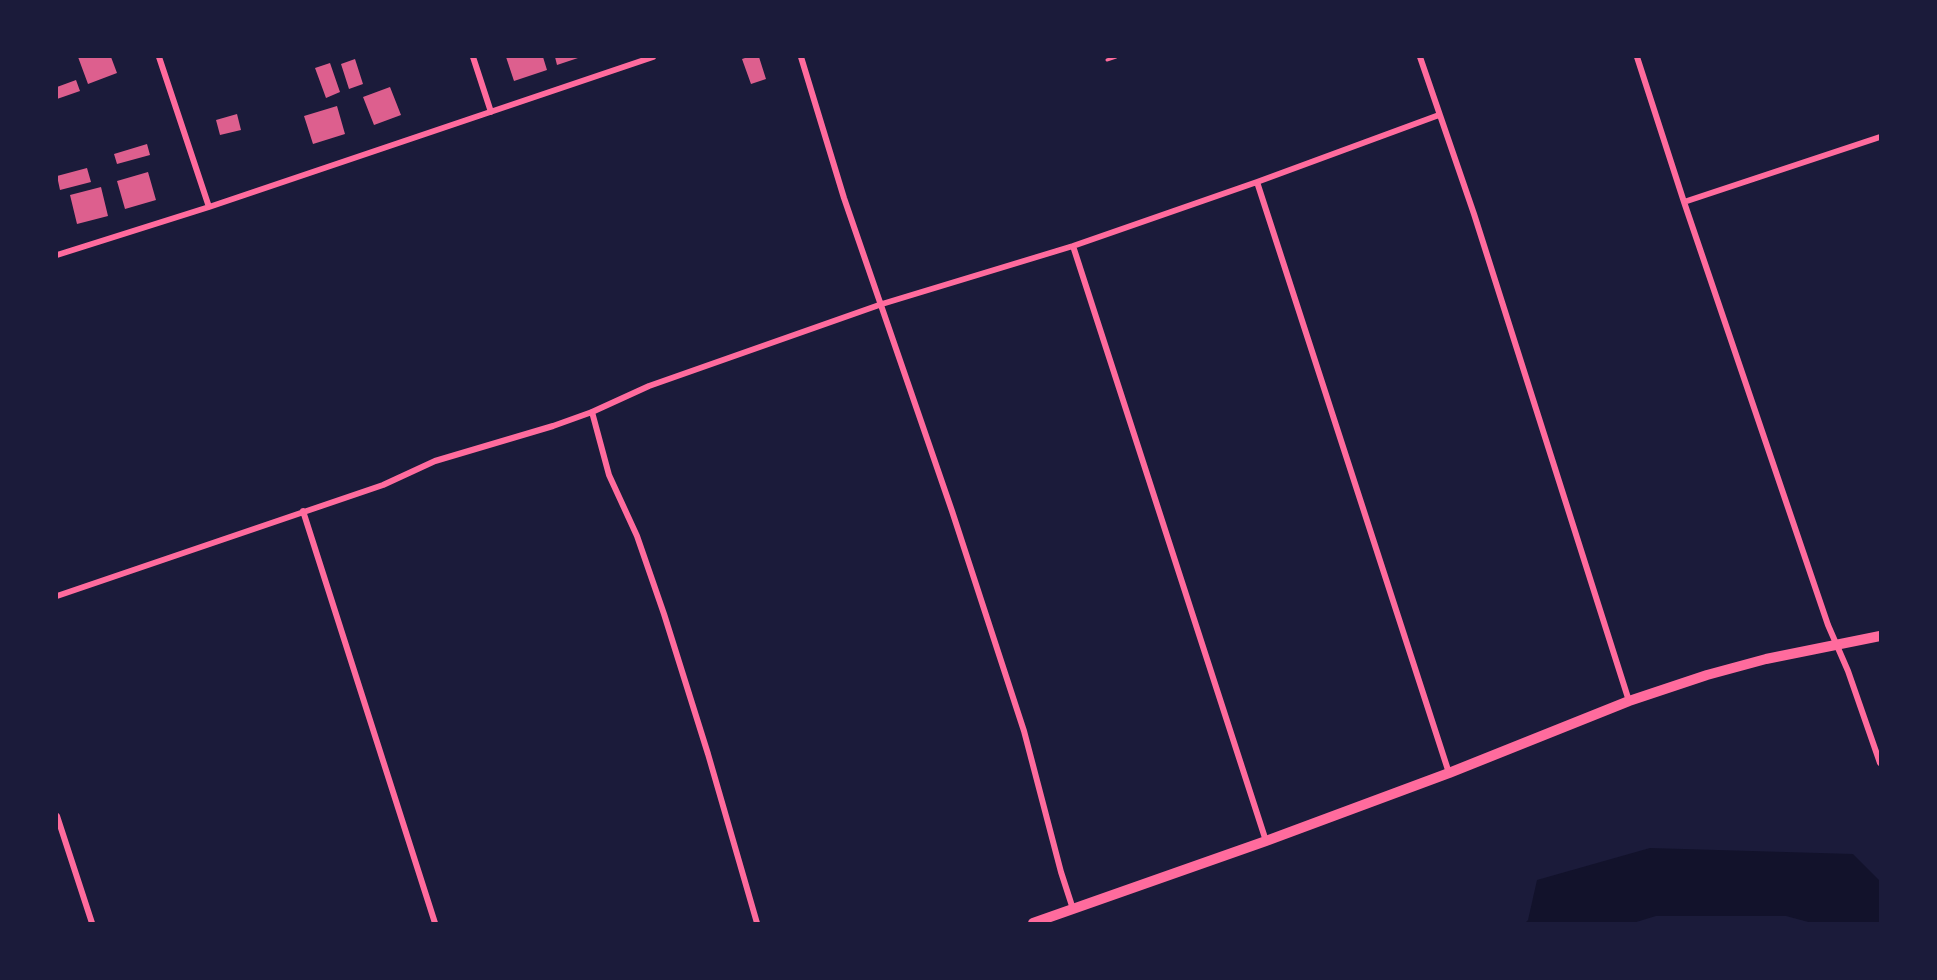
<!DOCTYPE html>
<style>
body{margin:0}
#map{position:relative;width:1937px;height:980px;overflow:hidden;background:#1b1b3a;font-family:"Noto Serif",serif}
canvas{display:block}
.frame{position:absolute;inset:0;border:58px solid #1b1b3a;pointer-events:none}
</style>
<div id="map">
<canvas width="1937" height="980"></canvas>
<div class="frame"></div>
</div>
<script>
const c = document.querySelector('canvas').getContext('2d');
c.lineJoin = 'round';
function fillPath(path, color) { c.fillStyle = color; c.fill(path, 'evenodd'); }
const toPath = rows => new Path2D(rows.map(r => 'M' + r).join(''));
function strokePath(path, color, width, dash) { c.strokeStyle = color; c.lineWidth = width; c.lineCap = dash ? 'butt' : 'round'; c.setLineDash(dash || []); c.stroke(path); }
fillPath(toPath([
 [1650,848,1853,854,1880,881,1880,923,1812,923,1786,916,1656,916,1633,923,1525,923,1528,920,1537,880]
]), '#12122b');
fillPath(toPath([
 [78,57,111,57,117,73,88,84],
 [506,57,543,57,547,70,514,81],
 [555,57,581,57,557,65],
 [748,57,759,57,766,79,751,84,742,59],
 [355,59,363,84,349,89,341,64],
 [330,63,340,92,326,98,315,68],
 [76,80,80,91,57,99,57,87],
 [390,87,401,115,374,125,363,97],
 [337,106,345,134,313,144,304,116],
 [237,114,241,130,220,135,216,120],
 [147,144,150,155,117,164,114,154],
 [87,168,91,182,60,190,57,176],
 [148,172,156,200,125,209,117,181],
 [101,187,108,216,77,224,70,195]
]), '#dd5f8e');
strokePath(toPath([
 [1107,60,1116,57]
]), '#ff6b9d', 3);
strokePath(toPath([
 [159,57,209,207],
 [473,57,491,112],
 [801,57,844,198,952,511,1024,731,1061,872,1073,909],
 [1420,57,1474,214,1629,701],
 [1637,57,1684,202,1828,625,1848,671,1880,763],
 [1257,182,1449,773],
 [1684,202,1880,137],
 [1073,246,1266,841],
 [57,255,209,207,653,57],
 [592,412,609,475,637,536,664,614,708,754,757,923],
 [303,511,435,923],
 [57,596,383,485,435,461,553,426,592,412,649,386,882,304,1073,246,1257,182,1439,115],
 [57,816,92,923]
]), '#ff6b9d', 6);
strokePath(toPath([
 [1033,923,1266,841,1449,773,1629,701,1707,675,1766,659,1880,636]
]), '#ff6b9d', 10);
</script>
